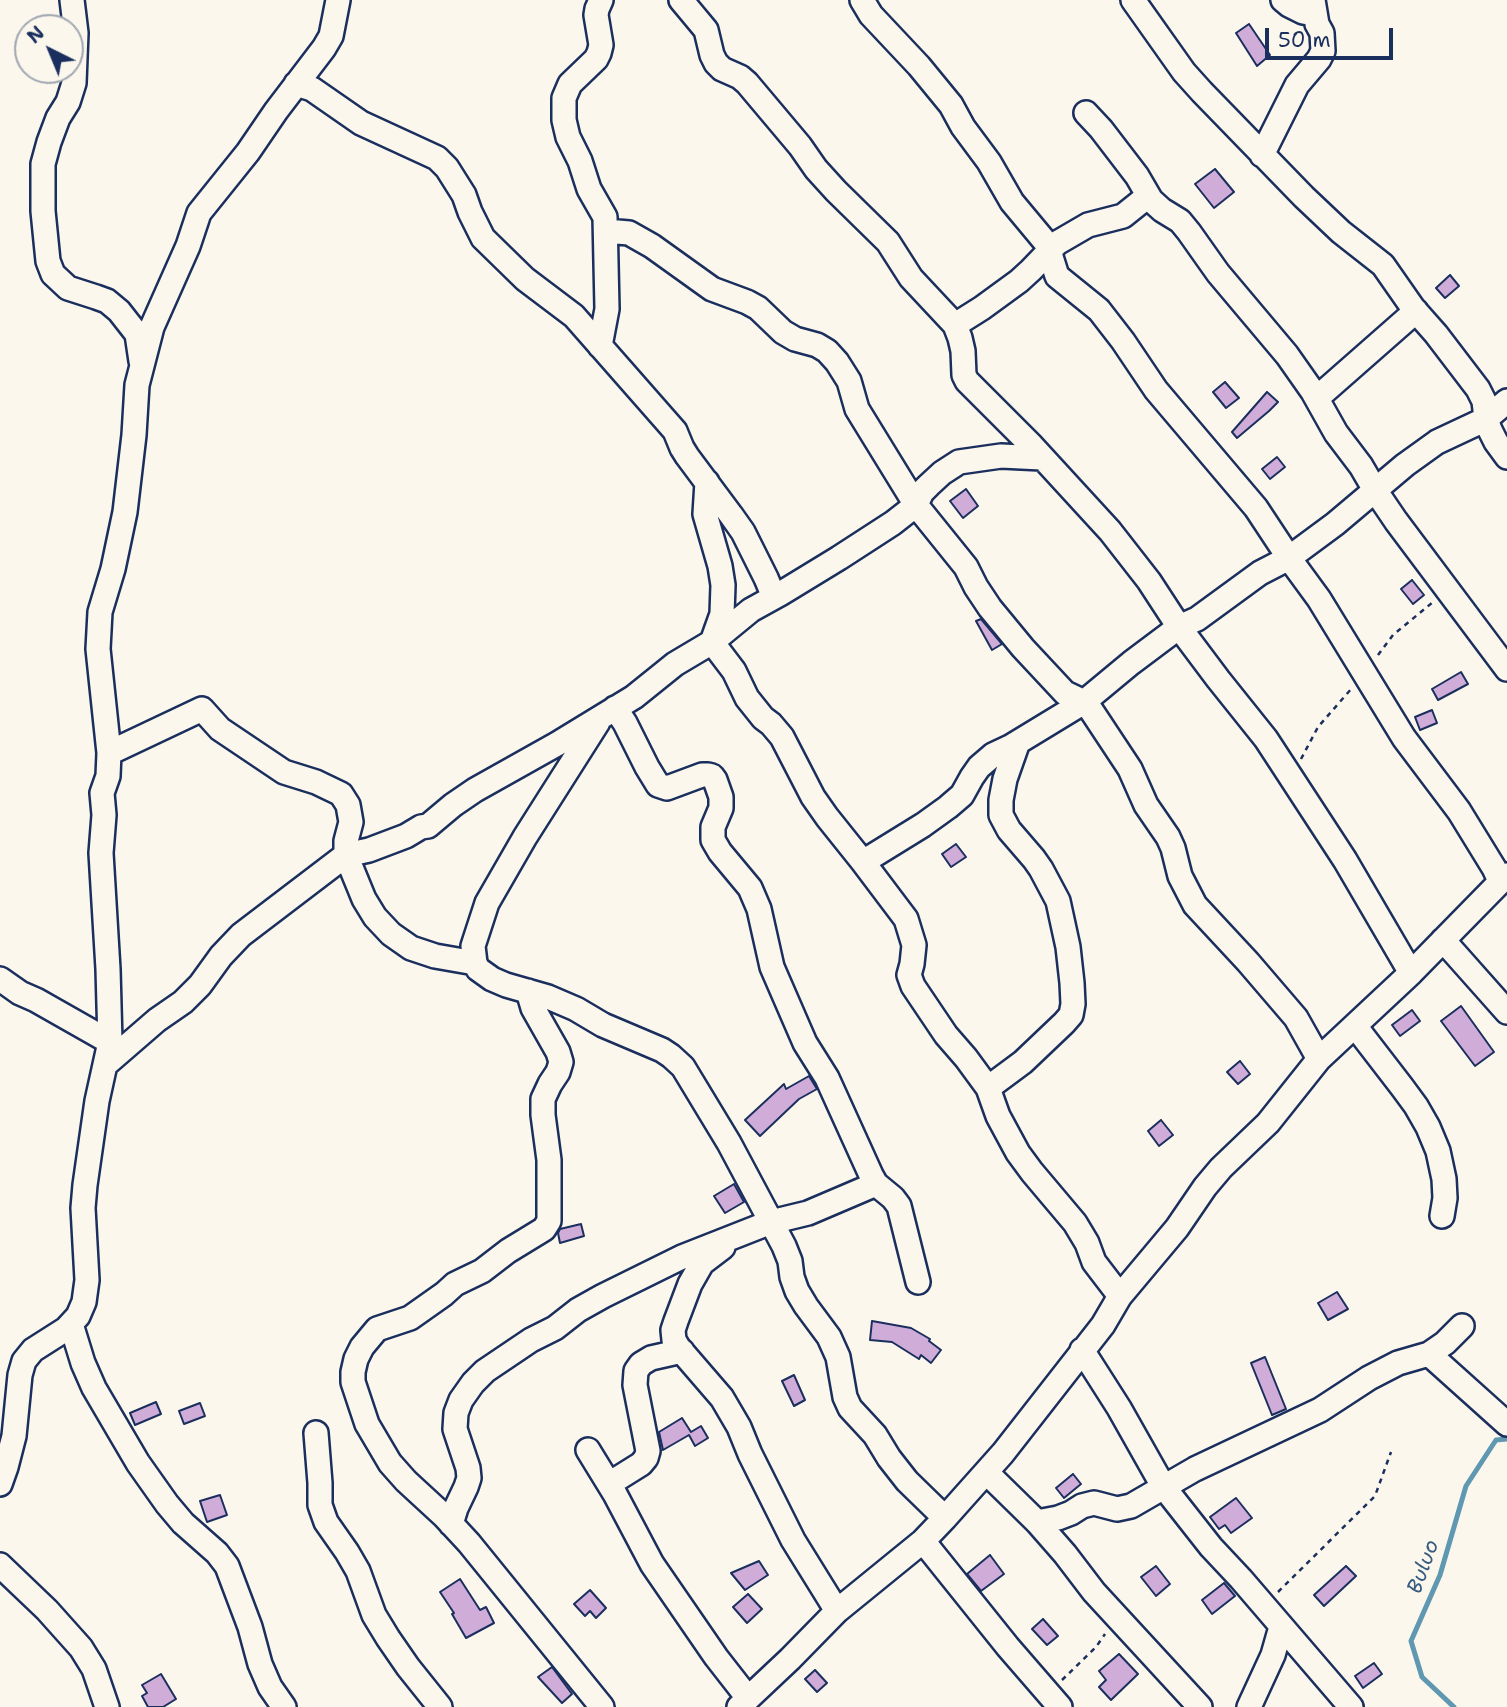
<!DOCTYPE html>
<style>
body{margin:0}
#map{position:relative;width:1507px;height:1707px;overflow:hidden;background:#fbf7ec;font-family:"Shantell Sans",sans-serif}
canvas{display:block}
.north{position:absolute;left:14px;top:14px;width:70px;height:70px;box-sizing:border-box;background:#fbf7ec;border:2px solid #a1a7b3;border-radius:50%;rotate:317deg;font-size:19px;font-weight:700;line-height:28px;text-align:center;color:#1b2f5e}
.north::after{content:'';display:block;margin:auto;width:24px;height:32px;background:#1b2f5e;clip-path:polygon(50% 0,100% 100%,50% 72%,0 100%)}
.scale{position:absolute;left:1265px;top:28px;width:128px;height:32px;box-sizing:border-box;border:4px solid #1b2f5e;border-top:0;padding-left:9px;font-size:21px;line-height:24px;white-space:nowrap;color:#1b2f5e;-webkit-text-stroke:5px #fbf7ec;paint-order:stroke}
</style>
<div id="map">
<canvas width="1507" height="1707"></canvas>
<div class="north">N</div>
<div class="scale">50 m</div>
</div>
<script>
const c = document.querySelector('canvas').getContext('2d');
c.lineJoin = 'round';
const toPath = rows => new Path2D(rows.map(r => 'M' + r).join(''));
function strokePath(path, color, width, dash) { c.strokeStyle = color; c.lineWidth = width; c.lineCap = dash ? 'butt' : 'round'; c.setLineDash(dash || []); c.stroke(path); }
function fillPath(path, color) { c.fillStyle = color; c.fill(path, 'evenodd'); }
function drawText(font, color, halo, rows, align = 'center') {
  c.font = font + ' "Shantell Sans",sans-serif'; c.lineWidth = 5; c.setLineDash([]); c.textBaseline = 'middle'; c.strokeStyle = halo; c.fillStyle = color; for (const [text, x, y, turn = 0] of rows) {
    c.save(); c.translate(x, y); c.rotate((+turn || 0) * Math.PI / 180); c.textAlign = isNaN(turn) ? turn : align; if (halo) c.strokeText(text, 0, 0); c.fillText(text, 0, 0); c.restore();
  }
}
strokePath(toPath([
 [1454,1707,1422,1677,1411,1641,1440,1575,1466,1486,1496,1440,1507,1439]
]), '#5f98b0', 5);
const building = toPath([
 [1249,24,1270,55,1257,66,1236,33,1249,24],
 [1215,169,1234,192,1214,208,1195,184,1215,169],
 [1450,275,1459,286,1445,298,1436,288,1450,275],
 [1225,382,1239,398,1226,408,1213,392,1225,382],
 [1267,392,1278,402,1269,411,1237,438,1232,432,1267,392],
 [1277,457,1285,467,1270,479,1262,469,1277,457],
 [966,489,978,506,963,518,950,501,966,489],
 [1412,580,1424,595,1413,604,1401,589,1412,580],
 [981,619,1002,644,992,650,976,621,981,619],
 [1461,672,1468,684,1438,700,1432,689,1461,672],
 [1432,710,1437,723,1420,730,1415,717,1432,710],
 [956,844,966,857,951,867,942,854,956,844],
 [1461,1006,1494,1052,1475,1066,1441,1021,1461,1006],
 [1412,1010,1420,1021,1400,1036,1392,1025,1412,1010],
 [1240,1061,1250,1074,1238,1084,1227,1072,1240,1061],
 [809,1076,817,1089,799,1099,760,1136,745,1120,784,1084,786,1089,809,1076],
 [1161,1120,1173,1135,1159,1146,1148,1131,1161,1120],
 [734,1184,744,1202,725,1213,714,1196,734,1184],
 [581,1224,584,1236,560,1243,558,1233,560,1229,581,1224],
 [1337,1292,1348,1309,1328,1320,1318,1303,1337,1292],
 [872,1321,911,1328,930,1339,929,1341,941,1350,931,1363,921,1355,919,1359,892,1342,870,1340,872,1321],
 [1265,1357,1286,1409,1272,1415,1251,1363,1265,1357],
 [794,1375,805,1400,794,1406,782,1381,794,1375],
 [156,1402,161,1414,135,1425,130,1413,156,1402],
 [200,1403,205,1416,184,1424,179,1411,200,1403],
 [682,1418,691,1432,701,1426,708,1438,695,1446,689,1435,663,1450,659,1432,682,1418],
 [1073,1474,1081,1484,1064,1498,1056,1488,1073,1474],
 [220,1495,227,1515,207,1522,200,1501,220,1495],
 [1236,1498,1252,1518,1231,1533,1225,1525,1219,1529,1210,1517,1236,1498],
 [990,1555,1004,1574,981,1591,967,1574,990,1555],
 [759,1561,768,1575,745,1590,731,1573,759,1561],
 [1156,1566,1170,1584,1156,1596,1141,1577,1156,1566],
 [1346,1566,1356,1576,1324,1606,1314,1595,1346,1566],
 [460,1579,480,1610,486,1607,494,1623,466,1638,452,1614,454,1613,440,1592,460,1579],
 [1224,1583,1235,1596,1212,1614,1202,1600,1224,1583],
 [590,1590,606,1608,596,1618,590,1611,585,1616,574,1604,590,1590],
 [748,1594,762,1609,747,1623,733,1607,748,1594],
 [1043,1619,1058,1636,1047,1645,1032,1629,1043,1619],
 [1119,1654,1138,1674,1111,1700,1099,1687,1106,1680,1099,1671,1119,1654],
 [1374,1663,1382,1674,1363,1688,1355,1676,1374,1663],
 [552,1667,572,1694,562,1703,538,1677,552,1667],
 [815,1670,827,1683,817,1692,805,1679,815,1670],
 [161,1674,176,1699,163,1707,148,1707,142,1696,147,1693,142,1685,161,1674]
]);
fillPath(building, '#d0add8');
strokePath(building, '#1b2f5e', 2);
const minor = toPath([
 [72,0,76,33,74,83,68,102,58,118,49,142,43,164,43,211,48,261,53,274,68,288,96,297,107,301,119,311,137,334,141,361],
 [681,0,706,30,712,55,716,63,722,69,740,77,747,83,800,146,816,169,836,191,888,242,911,278,955,325,960,338,963,351,964,375,967,381,1032,446,1110,531,1149,581,1179,627,1218,679,1266,739,1345,860,1411,973],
 [862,0,871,15,919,66,951,105,963,127,989,162,1012,202,1047,244,1057,276,1099,310,1123,341,1156,390,1256,508,1289,558,1319,599,1404,738,1459,811,1494,868,1500,881],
 [1133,0,1184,72,1202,92,1304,197,1341,232,1383,265,1413,308,1436,334,1478,389,1484,401,1486,419,1490,430,1496,442,1507,457],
 [1283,0,1289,5,1303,12,1314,14],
 [296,84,312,89,361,123,437,158,447,168,464,195,470,212,483,238,525,279,574,316,675,431,682,448,687,456,731,515,743,532,766,578,774,597],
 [1086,113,1101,129,1137,176,1151,200,1162,210,1180,221,1189,232,1218,273,1287,355,1313,392,1336,433,1361,466,1375,490,1396,521,1507,669],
 [1262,155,1297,85,1319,59,1323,51,1322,33,1317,24,1313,0],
 [606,231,629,233,652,246,712,289,747,302,758,308,783,332,795,339,817,345,827,351,837,362,849,381,857,409,916,505,966,567,976,587,990,608,1023,648,1065,693,1084,702,1089,707,1130,769,1146,805,1168,837,1173,848,1180,876,1195,905,1248,962,1296,1018,1319,1059],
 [955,325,982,308,1019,281,1031,270,1057,243,1088,225,1123,216,1148,196],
 [600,346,607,309,605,217,589,189,580,161,568,137,564,120,564,98,570,84,596,59,599,53,601,45,596,15,597,9,601,0],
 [1317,398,1416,311],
 [707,482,705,514,720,566,723,585,722,614,712,642,734,671,747,698,763,718,771,724,782,737,813,797,827,817,863,862,906,919,914,945,912,964,909,975,913,986,946,1035,966,1058,988,1088,998,1116,1018,1153,1032,1172,1075,1223,1087,1243,1094,1262,1120,1296],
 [615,708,625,723,647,767,658,785,667,788,702,775,708,775,712,776,715,780,721,797,721,808,713,827,713,840,720,852,750,888,759,909,772,967,805,1043,827,1078,871,1175,876,1184,893,1198,899,1206,918,1282],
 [598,722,525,837,487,903,473,946,475,963,478,969,492,979,506,985,548,997,576,1009,603,1025,662,1050,671,1056,683,1067,729,1143,784,1246,790,1261,792,1277,797,1291,806,1306,829,1337,838,1357,845,1397,850,1408,875,1435,889,1458,907,1481,945,1518],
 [109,753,202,709,220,729,284,772,316,782,341,794,348,805,351,822,346,841,346,855,364,899,375,917,391,934,411,948,435,956,475,963],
 [863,862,923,825,948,807,962,795,972,777,979,767,993,755,1010,747,1084,702,1131,663,1179,627,1197,619,1260,573,1289,558,1335,524,1405,465,1437,442,1486,419,1507,401],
 [1443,940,1507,1012],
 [0,979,20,993,36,1000,110,1042],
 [528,991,533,1008,558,1052,561,1062,558,1072,550,1084,543,1099,543,1115,549,1160,549,1221,544,1229,508,1251,482,1271,455,1284,444,1294,410,1318,377,1329,362,1347,356,1359,353,1372,353,1382,367,1424,390,1463,406,1481,444,1516,469,1543,602,1707],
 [1355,1026,1402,1087,1416,1106,1428,1127,1438,1151,1444,1179,1445,1198,1442,1216],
 [105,1065,157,1020,183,1002,200,985,221,956,241,935,346,855,369,850,406,836,421,827,428,826,453,805,475,790,557,744,634,697,675,664,712,642,751,610,780,594,839,558,893,523,916,505,922,492,929,485,942,473,959,462,1001,456,1042,458],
 [988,1088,1023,1062,1064,1023,1071,1015,1073,1004,1072,983,1068,947,1058,901,1041,869,1034,859,1009,830,1001,815,1001,800,1005,779,1018,742],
 [723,1247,702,1263,690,1284,676,1321,673,1330,674,1340,678,1347,722,1398,739,1427,750,1454,793,1540,837,1611],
 [71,1324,83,1363,94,1388,138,1463,167,1504,183,1523,217,1553,227,1566,250,1627,260,1664,270,1687,284,1707],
 [1082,1350,1119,1408,1163,1486,1211,1547,1241,1579,1351,1707],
 [1429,1354,1507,1424],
 [316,1433,320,1483,320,1505,326,1522,347,1552,358,1571,374,1615,388,1638,408,1667,440,1707],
 [588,1450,615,1494,652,1564,716,1657,748,1698],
 [987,1473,1037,1522,1065,1554,1094,1592,1200,1707],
 [0,1484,6,1467,14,1436,20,1375,24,1361,33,1350,66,1329,78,1316,84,1302,87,1280,83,1208,85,1185,97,1101,110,1042,108,969,101,853,104,815,102,793,108,776,109,753,98,649,100,612,113,569,125,512,134,435,137,385,152,327,188,246,199,213,248,152,276,111,324,48,331,36,338,0],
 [609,1484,641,1464,646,1458,648,1451,635,1385,636,1371,641,1364,651,1358,682,1351],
 [1037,1522,1058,1518,1071,1513,1082,1506,1094,1503,1117,1509,1131,1506,1195,1469,1320,1410,1369,1378,1398,1363,1429,1354,1445,1343,1462,1326],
 [451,1524,456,1508,466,1487,469,1478,468,1468,455,1429,456,1413,461,1400,473,1383,485,1371,531,1340,555,1328,578,1310,603,1296,682,1257,771,1222,808,1213,876,1184],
 [923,1541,1008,1647,1060,1707],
 [0,1565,47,1610,81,1648,94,1669,107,1707],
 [739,1707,790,1659,837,1611,923,1541,945,1518,1003,1453,1103,1325,1120,1296,1177,1228,1205,1187,1221,1168,1268,1123,1319,1059,1411,973,1507,875],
 [1249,1707,1273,1655,1281,1627]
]);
strokePath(minor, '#1b2f5e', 28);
strokePath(toPath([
 [1378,655,1393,635,1433,602],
 [1301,759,1318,727,1352,688],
 [1278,1592,1375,1496,1391,1452],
 [1062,1680,1096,1647,1105,1634]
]), '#1b2f5e', 2.5, [5, 5]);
strokePath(minor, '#fbf7ec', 23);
drawText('italic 21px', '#385b80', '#fbf7ec', [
 ["Buluo",1424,1567,-70]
]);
</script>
